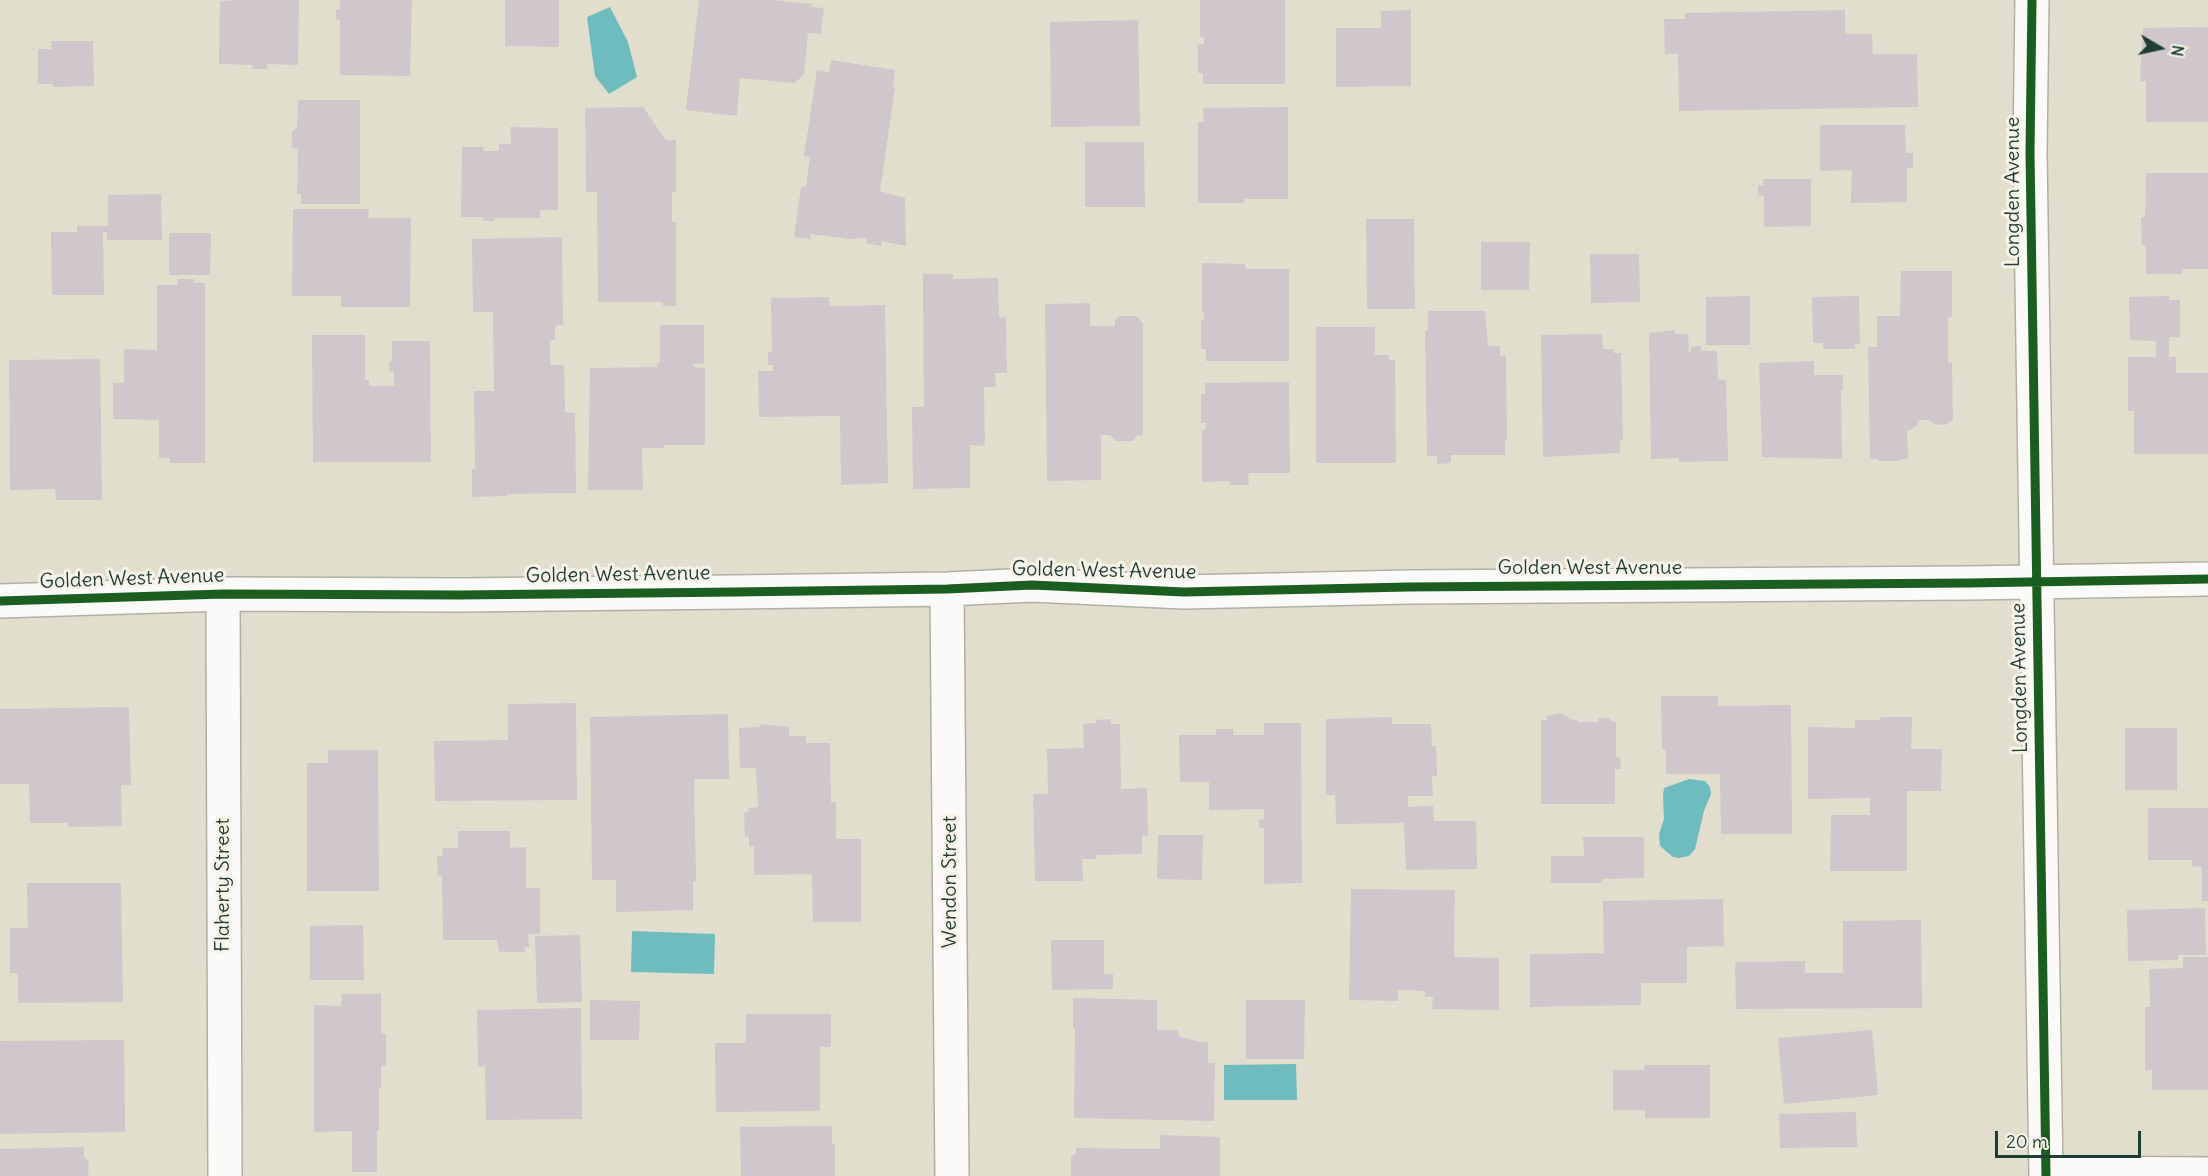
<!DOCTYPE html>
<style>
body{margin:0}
#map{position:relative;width:2208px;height:1176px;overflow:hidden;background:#e2decd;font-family:Delius,sans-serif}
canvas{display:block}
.north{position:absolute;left:2130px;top:18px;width:60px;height:60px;-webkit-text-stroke:4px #f7f3e8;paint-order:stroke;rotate:99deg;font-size:16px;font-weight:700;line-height:24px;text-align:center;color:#1f3d34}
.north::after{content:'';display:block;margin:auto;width:21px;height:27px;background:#1f3d34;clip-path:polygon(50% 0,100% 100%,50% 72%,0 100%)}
.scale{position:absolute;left:1995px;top:1131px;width:146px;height:27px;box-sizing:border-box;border:3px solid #1f3d34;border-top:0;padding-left:8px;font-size:18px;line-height:21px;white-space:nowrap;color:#1f3d34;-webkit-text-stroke:4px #f7f3e8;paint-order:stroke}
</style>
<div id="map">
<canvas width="2208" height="1176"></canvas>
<div class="north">N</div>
<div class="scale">20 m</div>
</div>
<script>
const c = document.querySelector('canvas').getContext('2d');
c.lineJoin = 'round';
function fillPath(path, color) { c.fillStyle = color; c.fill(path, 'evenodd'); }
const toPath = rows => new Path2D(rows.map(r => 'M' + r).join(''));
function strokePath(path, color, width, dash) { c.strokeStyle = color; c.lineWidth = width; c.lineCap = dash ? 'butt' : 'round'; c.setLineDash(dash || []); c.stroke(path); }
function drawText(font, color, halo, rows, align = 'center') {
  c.font = font + ' Delius,sans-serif'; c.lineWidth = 6; c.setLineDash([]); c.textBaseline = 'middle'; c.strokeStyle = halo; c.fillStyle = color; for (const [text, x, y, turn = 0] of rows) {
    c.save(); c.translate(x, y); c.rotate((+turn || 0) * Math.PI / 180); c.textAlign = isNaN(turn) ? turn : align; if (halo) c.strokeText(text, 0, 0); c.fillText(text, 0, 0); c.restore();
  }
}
fillPath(toPath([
 [610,7,628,42,637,77,609,94,595,76,587,17],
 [1689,779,1705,781,1710,787,1711,794,1704,811,1695,849,1689,856,1679,858,1673,857,1660,846,1659,834,1664,819,1663,795,1664,788],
 [632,931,715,934,714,974,631,972],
 [1296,1064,1297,1100,1224,1100,1224,1065]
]), '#6fbcbe');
fillPath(toPath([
 [241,0,299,0,298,65,267,64,267,69,252,69,253,65,219,64,220,1],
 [340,0,412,0,410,76,340,75,340,20,336,19,336,9,340,9],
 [505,0,559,0,559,47,505,46],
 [699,0,773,0,812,4,811,7,824,8,821,34,808,33,804,74,795,83,740,78,737,116,686,110],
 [1200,0,1285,0,1285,84,1203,84,1203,73,1198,73,1198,44,1204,44,1204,37,1200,37],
 [1411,10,1411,86,1336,87,1336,28,1381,28,1381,11],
 [1845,10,1845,34,1872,34,1873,54,1917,54,1918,107,1679,111,1678,54,1665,54,1664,19,1685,19,1685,13],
 [1138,20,1140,126,1051,127,1050,22],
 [2208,27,2208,122,2146,122,2146,81,2140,81,2143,28],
 [51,41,93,41,94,86,53,87,53,84,38,84,38,49,52,49],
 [831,60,895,70,893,87,895,88,880,191,905,198,906,246,882,241,881,246,866,243,866,238,848,239,811,234,810,239,794,237,801,186,806,187,810,157,804,156,817,70,829,72],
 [298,100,360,100,360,204,301,204,301,194,297,194,298,149,292,147,292,132,297,127],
 [643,107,666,140,676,140,676,192,672,192,672,222,676,222,676,306,663,306,663,302,598,302,597,192,586,192,585,108],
 [1288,107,1288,199,1245,199,1244,203,1198,203,1198,122,1204,122,1203,108],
 [1820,125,1905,125,1906,153,1913,153,1913,168,1907,168,1907,202,1851,203,1852,170,1820,171],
 [510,127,558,128,558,210,540,210,540,218,494,218,494,221,483,221,483,217,461,217,462,147,484,147,483,151,499,151,499,144,511,144],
 [1085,142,1144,142,1145,207,1085,207],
 [2146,173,2208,173,2208,269,2183,269,2182,274,2146,274,2146,245,2142,245,2141,217,2145,217],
 [1763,179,1811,179,1811,226,1764,227,1764,196,1758,195,1758,185,1763,185],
 [161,194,162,240,107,240,107,232,103,232,104,295,52,295,51,232,77,232,77,226,108,226,108,195],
 [293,209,369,209,368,218,411,218,410,307,341,307,341,296,292,296],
 [1366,219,1414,219,1415,309,1367,309],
 [169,233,211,233,210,275,169,275],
 [562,237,563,325,555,326,555,340,550,340,550,365,564,365,565,412,575,413,576,493,507,494,507,496,472,497,472,469,475,469,474,391,494,391,493,312,473,312,472,239],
 [1481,242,1530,242,1529,290,1481,290],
 [1590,254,1639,254,1640,302,1591,303],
 [1202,263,1245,264,1246,269,1289,269,1289,361,1206,361,1206,349,1201,349,1201,320,1204,319,1204,313,1202,312],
 [1901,271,1952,271,1952,317,1948,317,1948,363,1952,362,1953,420,1945,425,1934,424,1929,420,1918,420,1918,424,1911,430,1907,430,1908,459,1900,459,1901,461,1878,461,1878,459,1870,459,1868,347,1877,347,1877,316,1900,316],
 [923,274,953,274,953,279,998,278,999,317,1006,318,1007,373,995,373,996,387,984,387,985,446,970,445,970,488,913,489,912,407,924,407],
 [178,279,194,279,194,283,205,283,205,463,170,463,170,458,159,458,159,420,113,419,113,383,124,383,124,349,157,350,157,285,178,285],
 [1750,296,1750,345,1706,345,1706,297],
 [1859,296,1860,344,1855,344,1855,349,1823,349,1823,343,1813,343,1812,297],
 [2169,296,2169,300,2180,300,2180,337,2170,337,2169,341,2169,357,2176,357,2176,373,2208,373,2208,454,2134,454,2134,411,2128,411,2128,357,2156,357,2156,341,2130,340,2129,297],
 [829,297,830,306,885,305,888,483,841,485,840,416,759,417,758,371,773,371,773,365,768,365,768,352,772,352,771,298],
 [1090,303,1090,326,1115,326,1115,320,1119,316,1136,316,1143,323,1143,436,1137,435,1133,441,1116,441,1110,435,1101,435,1101,480,1047,481,1045,304],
 [1428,311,1485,311,1488,346,1500,346,1500,356,1506,355,1507,441,1505,441,1505,455,1451,455,1451,463,1437,464,1437,456,1427,456,1425,330,1428,330],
 [660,325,704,325,704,364,693,364,694,367,705,368,705,445,664,445,663,448,642,448,643,490,588,490,590,368,657,367,657,362,660,363],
 [1316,327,1375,327,1375,355,1389,355,1389,360,1395,360,1396,463,1316,463],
 [1675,330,1675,334,1688,334,1689,353,1691,353,1691,347,1701,346,1701,351,1717,351,1718,380,1726,380,1728,461,1679,462,1679,458,1651,459,1649,333],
 [1602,334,1603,349,1614,349,1614,353,1621,353,1623,440,1620,439,1620,453,1543,457,1541,335],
 [312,335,365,335,365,380,369,380,369,386,394,386,394,371,389,372,389,362,392,361,392,341,430,341,431,462,313,462],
 [100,359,102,500,56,500,55,489,10,490,9,360],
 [1814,361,1814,375,1843,375,1843,390,1841,390,1842,459,1762,457,1759,363],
 [1289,382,1290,473,1248,473,1249,485,1230,485,1230,481,1202,482,1202,430,1205,430,1206,423,1201,423,1201,394,1205,394,1205,383],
 [1661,696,1718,696,1718,706,1791,705,1792,834,1721,834,1720,774,1666,774,1666,749,1662,749],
 [576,703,577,800,435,801,434,741,508,740,508,704],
 [129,707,131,785,121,785,122,826,68,827,68,823,30,823,29,784,0,784,0,709],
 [1562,713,1569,717,1568,719,1578,720,1578,722,1598,722,1598,718,1610,718,1610,721,1616,722,1616,757,1620,758,1621,769,1615,769,1615,804,1541,804,1541,720,1548,720,1545,717,1551,715],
 [728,714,729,779,694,779,696,881,693,881,693,910,616,912,616,880,592,880,590,717],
 [1392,717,1392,724,1431,724,1432,746,1436,746,1437,776,1432,776,1433,796,1408,796,1408,807,1433,806,1434,821,1476,821,1477,869,1406,870,1404,823,1336,824,1335,795,1326,795,1326,719],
 [1881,717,1912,717,1911,749,1942,749,1941,791,1907,791,1907,871,1830,871,1831,815,1870,815,1870,798,1808,799,1808,727,1855,728,1855,720,1880,720],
 [1111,719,1111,724,1120,724,1121,789,1147,788,1148,836,1142,835,1142,854,1096,855,1097,859,1082,859,1083,881,1035,881,1033,794,1048,794,1047,749,1084,748,1083,724,1096,723,1096,720],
 [1264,723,1301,723,1302,883,1264,884,1264,828,1259,828,1259,819,1264,820,1264,809,1209,810,1209,782,1180,782,1179,735,1216,735,1216,729,1233,729,1233,735,1264,735],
 [760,724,789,727,789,736,806,736,806,743,830,743,831,802,836,802,836,839,861,839,861,922,813,922,812,874,754,875,754,846,749,846,749,837,745,837,744,812,749,812,748,808,758,807,756,768,740,768,739,728,760,727],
 [2125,728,2177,728,2177,790,2125,790],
 [328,750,378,750,379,891,307,891,307,763,328,763],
 [2148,808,2208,808,2208,901,2202,901,2202,867,2192,866,2192,860,2148,860],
 [458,831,510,831,510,848,526,847,526,888,540,888,540,934,528,934,529,947,525,947,525,952,499,952,497,940,443,940,442,876,438,875,437,856,442,856,443,848,458,848],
 [1158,835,1203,835,1202,880,1157,879],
 [1583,837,1644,837,1644,878,1602,879,1602,883,1551,883,1551,856,1584,856],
 [27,883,121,883,123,1002,18,1003,18,973,10,973,10,928,28,928],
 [1351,889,1455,890,1454,957,1499,958,1499,1010,1432,1009,1433,997,1425,997,1425,991,1398,990,1398,1001,1349,1000],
 [1723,899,1724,946,1687,947,1687,983,1641,983,1641,1005,1530,1007,1530,954,1604,953,1603,901],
 [2205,908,2206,955,2178,955,2178,960,2128,961,2127,910],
 [1921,920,1922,1008,1736,1009,1735,962,1805,961,1805,973,1843,973,1843,921],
 [363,925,364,980,310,980,310,926],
 [580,935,582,1002,537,1003,535,936],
 [1051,940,1104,940,1104,974,1113,974,1113,989,1052,990],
 [2183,957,2208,957,2208,1090,2152,1090,2152,1070,2145,1070,2145,1007,2150,1007,2149,969,2183,968],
 [342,994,381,994,381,1034,386,1034,386,1066,381,1066,381,1088,379,1088,379,1130,377,1130,377,1172,352,1172,352,1131,314,1132,314,1005,341,1006],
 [1073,998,1157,1000,1157,1030,1179,1030,1178,1036,1196,1041,1208,1042,1208,1063,1215,1063,1214,1121,1074,1118,1075,1029,1073,1029],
 [590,1000,640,1001,639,1040,590,1040],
 [1246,1000,1305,1000,1304,1059,1246,1059],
 [581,1008,582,1119,486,1120,485,1066,478,1067,477,1010],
 [746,1014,831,1014,831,1047,820,1047,820,1111,716,1112,715,1043,746,1043],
 [1872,1030,1878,1095,1784,1104,1778,1038],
 [124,1040,125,1132,0,1134,0,1041],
 [1645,1065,1710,1065,1710,1118,1645,1118,1645,1110,1613,1110,1613,1070,1644,1070],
 [1856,1112,1857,1147,1780,1148,1779,1114],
 [832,1126,832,1144,835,1143,835,1176,741,1176,740,1127],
 [1160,1135,1220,1137,1220,1176,1071,1176,1071,1157,1076,1153,1076,1148,1160,1149],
 [84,1147,84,1157,89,1162,88,1176,0,1176,0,1149]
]), '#cfc7cc');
const minor = toPath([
 [2032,0,2030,153,2046,1176],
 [947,589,952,1176],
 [223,594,225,1176],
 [0,601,223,594,460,595,735,592,947,589,1032,585,1184,592,1408,587,1969,583,2208,579],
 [2046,1173,2208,1174]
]);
strokePath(minor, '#afb0a4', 36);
strokePath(minor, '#fbfaf8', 33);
strokePath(toPath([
 [2032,0,2030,153,2046,1176],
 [0,601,223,594,460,595,735,592,947,589,1032,585,1184,592,1408,587,1969,583,2208,579]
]), '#1b5e20', 9);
drawText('20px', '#1f3d34', '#f7f3e8', [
 ["Longden Avenue",2013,192,-90],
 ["Golden West Avenue",1590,568],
 ["Golden West Avenue",1104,571,1],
 ["Golden West Avenue",618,575,-1],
 ["Golden West Avenue",132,579,-2],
 ["Longden Avenue",2020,678,-91],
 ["Wendon Street",950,882,-90],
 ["Flaherty Street",223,885,-90]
]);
</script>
